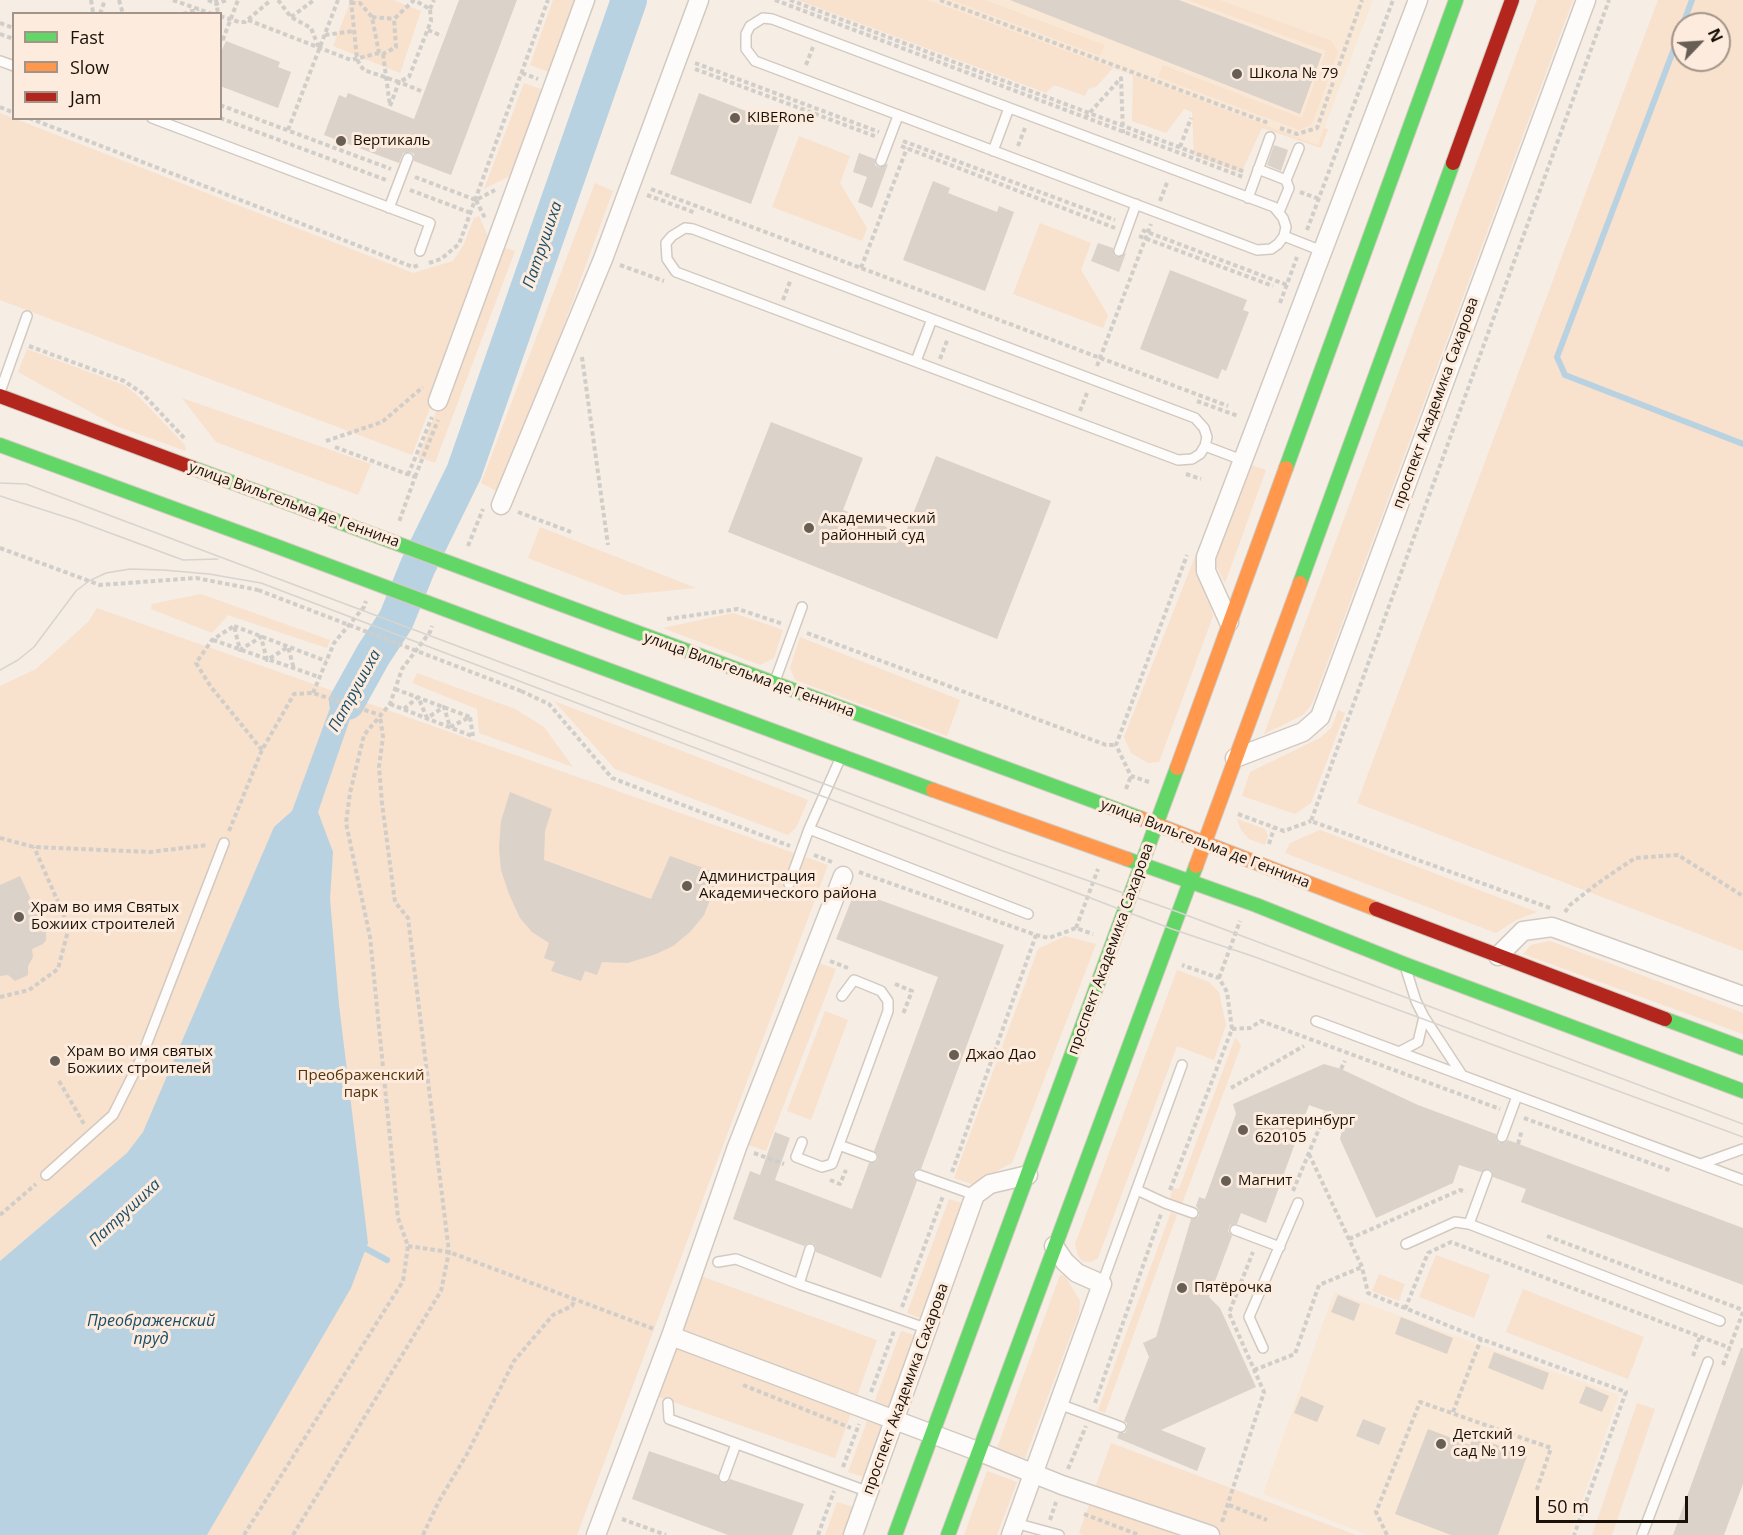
<!DOCTYPE html>
<meta charset="utf-8">
<style>
body{margin:0}
#map{position:relative;width:1743px;height:1535px;overflow:hidden;background:#f6ede4;font-family:"Open Sans",sans-serif}
canvas{display:block}
.legend{position:absolute;left:12px;top:12px;width:210px;height:108px;box-sizing:border-box;background:#fdecdd;border:2px solid #a29488;margin:0;padding:8px 10px;list-style:none;font-size:18px;color:#1a1108}
.legend li{display:flex;align-items:center;gap:12px;height:30px}
.legend b{width:30px;border:2px solid #a29488}
.north{position:absolute;left:1671px;top:12px;width:60px;height:60px;box-sizing:border-box;background:#fdecdd;border:2px solid #a29488;border-radius:50%;rotate:65deg;font-size:16px;font-weight:700;line-height:24px;text-align:center;color:#1a1108}
.north::after{content:'';display:block;margin:auto;width:21px;height:27px;background:#675e55;clip-path:polygon(50% 0,100% 100%,50% 72%,0 100%)}
.scale{position:absolute;left:1536px;top:1496px;width:152px;height:27px;box-sizing:border-box;border:3px solid #1a1108;border-top:0;padding-left:8px;font-size:18px;line-height:21px;white-space:nowrap;color:#1a1108;-webkit-text-stroke:4px #fdecdd;paint-order:stroke}
</style>
<div id="map">
<canvas width="1743" height="1535"></canvas>
<ul class="legend">
<li><b style="height:8px;background:#63d668"></b>Fast</li>
<li><b style="height:8px;background:#ff974d"></b>Slow</li>
<li><b style="height:8px;background:#b3261e"></b>Jam</li>
</ul>
<div class="north">N</div>
<div class="scale">50 m</div>
</div>
<script>
const c = document.querySelector('canvas').getContext('2d');
c.lineJoin = 'round';
function fillPath(path, color) { c.fillStyle = color; c.fill(path, 'evenodd'); }
const toPath = rows => new Path2D(rows.map(r => 'M' + r).join(''));
function strokePath(path, color, width, dash) { c.strokeStyle = color; c.lineWidth = width; c.lineCap = dash ? 'butt' : 'round'; c.setLineDash(dash || []); c.stroke(path); }
function drawText(font, color, halo, rows, align = 'center') {
  c.font = font + ' "Open Sans",sans-serif'; c.lineWidth = 6; c.setLineDash([]); c.textBaseline = 'middle'; c.strokeStyle = halo; c.fillStyle = color; for (const [text, x, y, turn = 0] of rows) {
    c.save(); c.translate(x, y); c.rotate((+turn || 0) * Math.PI / 180); c.textAlign = isNaN(turn) ? turn : align; if (halo) c.strokeText(text, 0, 0); c.fillText(text, 0, 0); c.restore();
  }
}
fillPath(toPath([
 [928,0,1373,0,1318,145],
 [1334,1292,1619,1395,1570,1535,1368,1535,1263,1494]
]), '#fae8d6');
fillPath(toPath([
 [351,0,393,0,421,11,400,73,333,46],
 [553,0,579,0,552,73,530,65],
 [798,0,928,0,1113,68,1096,87,1088,89,1085,96,1054,85,1046,93],
 [951,0,985,0,1105,45,1100,56],
 [1188,0,1220,0,1332,41,1338,52,1312,124,1299,130,1158,77,1163,65,1302,118,1326,51],
 [1537,0,1573,0,1312,704,1303,715,1264,734],
 [1658,0,1743,0,1743,951,1357,803],
 [1683,24,1719,24,1719,60,1683,60],
 [1133,75,1318,145,1324,128,1328,129,1321,148,1262,128,1241,173,1194,155,1192,112,1184,109,1166,133,1132,121],
 [524,83,546,91,516,173,484,189],
 [0,113,413,273,453,261,463,246,474,218,479,216,492,245,412,455,0,300],
 [799,136,850,156,840,183,867,228,862,241,772,207],
 [595,183,613,191,502,494,481,483],
 [1040,223,1091,243,1081,270,1108,315,1103,328,1013,294],
 [502,247,515,251,435,463,418,457],
 [27,349,124,385,137,395,185,445,186,451,116,426,18,372],
 [182,398,371,464,358,495,216,442],
 [1248,464,1266,470,1225,583,1217,567,1216,555],
 [540,527,696,588,624,595,528,558],
 [1196,554,1213,616,1159,762,1148,763,1131,753,1124,737],
 [201,594,330,640,327,648,228,615,212,633,151,609,152,604],
 [97,608,828,865,577,1535,0,1535,0,686,36,669,88,622],
 [733,613,783,630,774,658,760,665,663,628],
 [800,637,960,700,947,736,795,680,790,668],
 [417,673,515,709,544,727,573,767,479,733,477,709,412,683],
 [554,701,808,800,796,828,788,835,615,769],
 [1338,710,1345,713,1311,803,1295,814,1242,796,1250,772,1320,738,1332,727],
 [1237,819,1265,829,1268,836,1265,845,1249,839,1241,830],
 [1320,830,1537,912,1516,920,1496,933,1285,853,1290,843],
 [1065,936,1096,944,1012,1163,987,1176,977,1186,954,1178,1038,949],
 [1550,941,1743,1013,1743,1034,1523,954,1531,945],
 [813,961,836,969,766,1151,745,1144],
 [1177,970,1209,982,1219,992,1226,1025,1214,1060,1177,1046,1098,1258,1091,1262,1082,1261,1078,1256,1075,1244],
 [825,1011,848,1020,811,1120,787,1111],
 [1235,1038,1238,1040,1241,1046,1182,1204,1175,1202,1170,1199,1173,1188,1179,1189],
 [949,1199,965,1204,923,1319,907,1313],
 [1171,1212,1177,1215,1105,1413,1098,1410],
 [1436,1255,1490,1275,1474,1318,1419,1297],
 [1379,1274,1405,1284,1399,1301,1372,1291],
 [698,1275,877,1340,835,1458,653,1395],
 [1060,1275,1065,1276,1080,1301,1079,1313,1025,1458,997,1448],
 [1523,1289,1644,1337,1628,1379,1506,1332],
 [901,1331,918,1336,864,1477,848,1472],
 [1637,1403,1655,1409,1612,1535,1592,1535],
 [1111,1443,1356,1535,1084,1535,1079,1533],
 [987,1471,1017,1482,997,1535,964,1535],
 [837,1502,853,1507,843,1535,825,1535]
]), '#f8e1cd');
fillPath(toPath([
 [357,652,383,662,351,716,318,812,333,852,330,899,339,1005,368,1243,351,1288,207,1535,0,1535,0,1261,127,1153,143,1132,274,827,292,811,330,708]
]), '#b8d2e2');
strokePath(toPath([
 [1683,24,1692,0],
 [1683,25,1557,357,1565,375,1743,444],
 [361,1246,387,1260]
]), '#b8d2e2', 6);
strokePath(toPath([
 [347,702,373,655,396,620,418,566,464,472,629,0]
]), '#b8d2e2', 36);
fillPath(toPath([
 [459,0,517,0,451,175,414,161,414,154,410,152,403,153,399,163,324,135,339,95,346,98,348,93,414,119],
 [1010,0,1179,0,1322,54,1300,114],
 [226,41,280,62,278,67,291,72,278,108,220,86,220,54],
 [699,93,780,124,751,204,670,174],
 [1274,145,1288,150,1281,171,1267,165],
 [859,153,875,159,875,165,879,167,888,164,872,208,858,202,867,177,853,172],
 [933,181,950,188,948,193,997,212,999,206,1014,212,985,291,903,260],
 [1098,243,1113,248,1114,255,1117,257,1126,253,1119,272,1091,261],
 [1170,270,1247,300,1243,310,1249,312,1226,371,1222,369,1218,379,1140,349],
 [771,422,863,458,843,510,905,534,936,456,1051,501,997,639,728,532],
 [510,792,552,809,545,831,544,860,651,899,670,856,720,874,704,915,690,932,673,946,656,954,628,963,602,962,597,975,585,971,581,981,551,971,555,962,544,958,549,943,532,932,520,918,509,894,501,870,499,848,501,821],
 [20,876,46,932,46,940,43,944,32,949,33,957,28,966,28,975,15,981,8,975,0,976,0,885],
 [855,891,1004,945,921,1169,917,1169,913,1172,913,1177,917,1181,881,1278,816,1252,816,1247,813,1243,808,1243,804,1246,733,1219,750,1171,760,1175,775,1132,790,1138,775,1180,852,1209,869,1163,874,1163,878,1160,878,1155,874,1151,938,977,836,939],
 [1324,1064,1341,1069,1418,1105,1496,1134,1496,1139,1499,1143,1504,1143,1508,1140,1743,1228,1743,1285,1521,1202,1526,1189,1493,1177,1492,1171,1489,1169,1481,1172,1459,1165,1453,1183,1376,1218,1340,1139,1345,1118,1309,1105,1266,1223,1241,1213,1237,1224,1230,1225,1228,1231,1232,1236,1209,1297,1220,1308,1256,1387,1161,1430,1206,1448,1197,1471,1117,1438,1119,1433,1125,1433,1127,1429,1127,1423,1124,1421,1149,1357,1143,1343,1156,1337,1189,1226,1191,1219,1195,1219,1199,1216,1199,1211,1196,1206,1199,1197,1205,1199,1236,1114,1233,1104],
 [1338,1295,1360,1304,1354,1321,1331,1312],
 [1401,1317,1453,1338,1447,1354,1395,1334],
 [1741,1348,1743,1348,1743,1484,1724,1535,1673,1535],
 [1494,1352,1549,1373,1543,1390,1488,1368],
 [1586,1386,1609,1396,1602,1412,1579,1403],
 [1301,1396,1324,1406,1317,1422,1294,1413],
 [1363,1419,1386,1428,1379,1445,1356,1436],
 [1428,1429,1470,1445,1473,1436,1527,1456,1498,1535,1451,1535,1395,1514],
 [649,1451,718,1475,719,1481,722,1483,728,1482,730,1479,804,1504,792,1535,728,1535,632,1499]
]), '#dbd2ca');
const lane = toPath([
 [763,18,772,19,1274,207,1283,218,1286,227,1284,236,1278,244,1271,249,1257,250,755,61,746,49,746,34,750,26,763,18],
 [0,61,14,66],
 [152,118,430,223,420,251],
 [993,151,1009,108],
 [881,161,898,116],
 [1258,169,1286,180],
 [1248,198,1270,137],
 [389,208,408,158],
 [1279,212,1289,188,1286,180,1299,148],
 [685,228,693,229,1195,418,1204,428,1207,437,1205,446,1200,454,1192,459,1178,460,676,272,667,259,666,243,672,236,685,228],
 [1284,236,1322,251],
 [1119,251,1136,204],
 [916,361,932,319],
 [0,392,27,316],
 [1205,446,1242,460],
 [775,681,802,607],
 [840,759,809,829,1028,914],
 [789,884,809,829],
 [1406,969,1416,1001,1424,1017,1462,1075],
 [1316,1021,1743,1180],
 [1399,1052,1418,1042,1424,1017],
 [1502,1137,1517,1096],
 [802,1142,796,1157,822,1167,832,1164,888,1011,888,1001,881,991,854,980,842,996],
 [839,1145,872,1157],
 [1701,1164,1743,1149],
 [46,1175,113,1115,140,1061,224,843],
 [919,1175,975,1195],
 [1137,1190,1165,1203,1193,1213],
 [1469,1224,1487,1175],
 [1235,1230,1280,1247],
 [1406,1244,1455,1222,1469,1224,1720,1321],
 [718,1262,736,1259,799,1284,928,1329],
 [799,1284,810,1249],
 [1102,1284,1182,1065],
 [1263,1348,1249,1317,1298,1203],
 [668,1403,669,1419,869,1492],
 [1059,1404,1121,1427],
 [724,1477,736,1444],
 [1015,1523,1059,1535],
 [1642,1535,1708,1362]
]);
const street = toPath([
 [438,401,585,0],
 [501,505,603,259,699,0],
 [1229,622,1206,571,1206,557,1418,0],
 [1235,758,1303,732,1320,717,1586,0],
 [1498,956,1523,931,1552,927,1743,996],
 [671,1336,980,1452,1062,1485,1210,1535],
 [596,1535,671,1336,737,1147,843,876],
 [853,1535,975,1195,990,1184,1028,1175],
 [1011,1535,1102,1284,1077,1273,1065,1262,1054,1246]
]);
const fast = toPath([
 [0,445,273,545],
 [193,468,288,503],
 [1286,468,1456,0],
 [1300,583,1453,163],
 [552,601,1140,818],
 [538,644,933,790],
 [1127,859,1256,905,1404,964,1743,1091],
 [1665,1019,1743,1048],
 [895,1535,1177,768],
 [948,1535,1196,866]
]);
const slow = toPath([
 [1177,768,1286,468],
 [933,790,1127,859],
 [1140,818,1376,909],
 [1196,866,1300,583]
]);
const jam = toPath([
 [1453,163,1512,0],
 [0,396,193,468],
 [1376,909,1665,1019]
]);
strokePath(lane, '#d2cac1', 12);
strokePath(street, '#d2cac1', 21);
strokePath(fast, '#d2cac1', 16);
strokePath(slow, '#d2cac1', 16);
strokePath(jam, '#d2cac1', 16);
strokePath(toPath([
 [91,0,93,12,95,14],
 [119,0,123,14],
 [173,0,212,14],
 [208,0,216,4,227,0],
 [216,0,218,14],
 [278,0,291,17,311,28,319,48],
 [351,0,357,59,360,65,364,70,399,82,409,77,431,21,430,9,414,0],
 [775,0,1243,177],
 [790,0,1245,172],
 [940,0,1268,123],
 [351,3,360,3,372,17,379,53],
 [430,9,434,0],
 [100,14,105,0],
 [183,14,199,9],
 [220,16,239,22,245,22,271,0],
 [291,17,314,0],
 [372,17,394,19],
 [248,20,351,60,379,53,383,54,396,47,394,19,414,0],
 [0,23,14,28],
 [428,30,442,36],
 [0,34,14,39],
 [325,35,354,31],
 [220,37,222,42,238,0],
 [383,54,390,106,399,82,421,91],
 [695,63,879,132],
 [806,65,813,47],
 [695,69,877,137],
 [522,73,538,79],
 [220,105,391,169],
 [0,107,14,113],
 [29,118,413,267,419,265],
 [220,118,386,180],
 [1085,118,1121,78,1123,133],
 [1280,128,1297,134,1317,128,1362,0],
 [288,130,338,0],
 [903,141,1115,220],
 [901,146,1115,228],
 [1018,146,1025,128],
 [1180,147,1191,118],
 [415,177,476,200,495,190],
 [651,189,1228,406],
 [410,190,471,213],
 [1300,192,1319,199],
 [647,195,696,213],
 [476,200,485,218],
 [1160,201,1168,180],
 [1142,230,1287,285],
 [1307,230,1393,0],
 [1139,236,1273,286],
 [429,263,441,259,459,244,548,0],
 [620,265,664,281],
 [861,268,907,148],
 [783,300,791,279],
 [1280,303,1297,257],
 [29,346,124,381,142,393,186,440],
 [582,357,608,545],
 [940,359,948,338],
 [1097,366,1151,224],
 [1197,401,1238,416],
 [1080,411,1087,393],
 [326,441,382,422,423,387],
 [335,447,415,477,399,522],
 [1186,474,1201,479],
 [408,475,432,417],
 [415,477,438,420],
 [518,512,571,532],
 [468,546,483,509],
 [0,548,100,585,196,578,258,590],
 [667,619,738,609,783,624],
 [234,626,326,661],
 [807,633,1106,745,1116,745],
 [213,640,319,677],
 [395,689,470,717],
 [521,691,549,704,612,778,790,846],
 [313,693,334,643,364,607,366,601],
 [390,704,472,736],
 [404,709,418,697,427,718,444,707,450,727,470,717,473,736],
 [262,750,211,687,196,663,212,640,234,626,240,650,261,637,267,660,288,647,294,669],
 [1149,782,1131,776,1116,745,1187,555],
 [1126,789,1131,776],
 [1238,814,1284,831,1311,821],
 [229,831,262,750,294,694,313,693,380,715],
 [0,838,34,847,150,852,208,845],
 [1269,844,1274,828],
 [814,855,832,862],
 [859,872,1036,935,1049,938,1076,928,1093,934],
 [1550,908,1311,821,1609,0],
 [1565,912,1570,905,1598,883,1635,858,1678,855,1743,896],
 [1076,928,1098,869],
 [830,961,848,968],
 [1219,978,1240,921],
 [895,984,912,991,903,1014],
 [0,997,29,990,58,969,69,927,34,847],
 [1232,1029,1250,1028,1261,1021,1500,1109],
 [1341,1069,1345,1061],
 [59,1081,84,1124],
 [1231,1088,1304,1046],
 [1524,1118,1672,1171],
 [1518,1144,1522,1130],
 [754,1153,784,1164],
 [1309,1154,1362,1267,1368,1293,1481,1339,1626,1392,1574,1535],
 [952,1172,1036,935],
 [830,1180,840,1184,846,1170],
 [1170,1190,1232,1029,1227,992,1219,978,1182,965],
 [1293,1191,1326,1112],
 [0,1215,36,1184],
 [1547,1236,1743,1310],
 [1349,1239,1460,1190,1466,1192],
 [408,1246,449,1252,654,1329],
 [902,1307,943,1196],
 [1405,1309,1428,1253,1451,1242,1730,1348],
 [1693,1356,1700,1337],
 [1723,1365,1743,1312],
 [1254,1370,1295,1354,1319,1285,1362,1267],
 [743,1385,851,1428],
 [871,1392,894,1331],
 [1095,1403,1161,1214],
 [1453,1412,1481,1339],
 [843,1467,859,1424],
 [1068,1469,1086,1426],
 [1229,1505,1267,1520],
 [1084,1514,1139,1535],
 [622,1519,666,1535],
 [1050,1520,1056,1502],
 [1222,1522,1264,1392,1229,1313,1253,1252],
 [244,1535,403,1281,408,1246,398,1218,370,937,346,823,350,793,364,735,390,704,402,669,430,632,432,626],
 [293,1535,441,1291,449,1252,408,918,395,902,382,803,379,767,383,737,380,716],
 [423,1535,439,1501,467,1454,514,1361,553,1315,572,1306,575,1299],
 [818,1535,834,1491],
 [1387,1535,1376,1512,1420,1402,1551,1448,1536,1492]
]), '#d1ceca', 4, [4.5, 3]);
strokePath(lane, '#fefcfb', 9);
strokePath(street, '#fefcfb', 18);
strokePath(fast, '#63d668', 14);
strokePath(slow, '#ff974d', 14);
strokePath(jam, '#b3261e', 14);
strokePath(toPath([
 [0,483,26,484,1003,851,1178,912,1743,1124],
 [0,496,75,520,183,560,218,559],
 [0,670,18,660,34,647,76,591,89,581,106,573,130,569,163,570,209,574,261,583,1172,929,1255,957,1743,1137]
]), '#d7d4d0', 1.5);
const fastBridge = toPath([
 [288,503,552,601],
 [273,545,538,644]
]);
strokePath(fastBridge, '#d2cac1', 16, []);
strokePath(toPath([
 [258,590,521,691]
]), '#d1ceca', 4, [4.5, 3]);
strokePath(fastBridge, '#63d668', 14);
for (const [x, y, r, color] of [
 [1237,74,6,"#675e55"],
 [735,118,6,"#675e55"],
 [341,141,6,"#675e55"],
 [809,528,6,"#675e55"],
 [687,886,6,"#675e55"],
 [19,917,6,"#675e55"],
 [954,1055,6,"#675e55"],
 [55,1061,6,"#675e55"],
 [1243,1130,6,"#675e55"],
 [1226,1181,6,"#675e55"],
 [1182,1288,6,"#675e55"],
 [1441,1444,6,"#675e55"]
]) { const dot = new Path2D(); dot.arc(x, y, r, 0, 2 * Math.PI); c.fillStyle = color; c.fill(dot); strokePath(dot, '#fdecdd', 2); }
drawText('15px', '#1a1108', '#fdecdd', [
 ["Школа № 79",1249,74],
 ["KIBERone",747,118],
 ["Вертикаль",353,141],
 ["Академический",821,519],
 ["районный суд",821,536],
 ["Администрация",699,877],
 ["Академического района",699,894],
 ["Храм во имя Святых",31,908],
 ["Божиих строителей",31,925],
 ["Храм во имя святых",67,1052],
 ["Божиих строителей",67,1069],
 ["Джао Дао",966,1055],
 ["Екатеринбург",1255,1121],
 ["620105",1255,1138],
 ["Магнит",1238,1181],
 ["Пятёрочка",1194,1288],
 ["Детский",1453,1435],
 ["сад № 119",1453,1452]
], 'left');
drawText('15px', '#1a1108', '#fdecdd', [
 ["проспект Академика Сахарова",1436,403,-70],
 ["улица Вильгельма де Геннина",294,505,20],
 ["улица Вильгельма де Геннина",749,675,20],
 ["улица Вильгельма де Геннина",1205,844,21],
 ["проспект Академика Сахарова",1111,949,-70],
 ["проспект Академика Сахарова",906,1389,-70]
]);
drawText('15px', '#55330d', '#fdecdd', [
 ["Преображенский",361,1076],
 ["парк",361,1093]
]);
drawText('italic 16px', '#1a4e69', '#fdecdd', [
 ["Патрушиха",543,245,-71],
 ["Патрушиха",355,691,-61],
 ["Патрушиха",125,1213,-43],
 ["Преображенский",151,1321],
 ["пруд",151,1339]
]);
</script>
